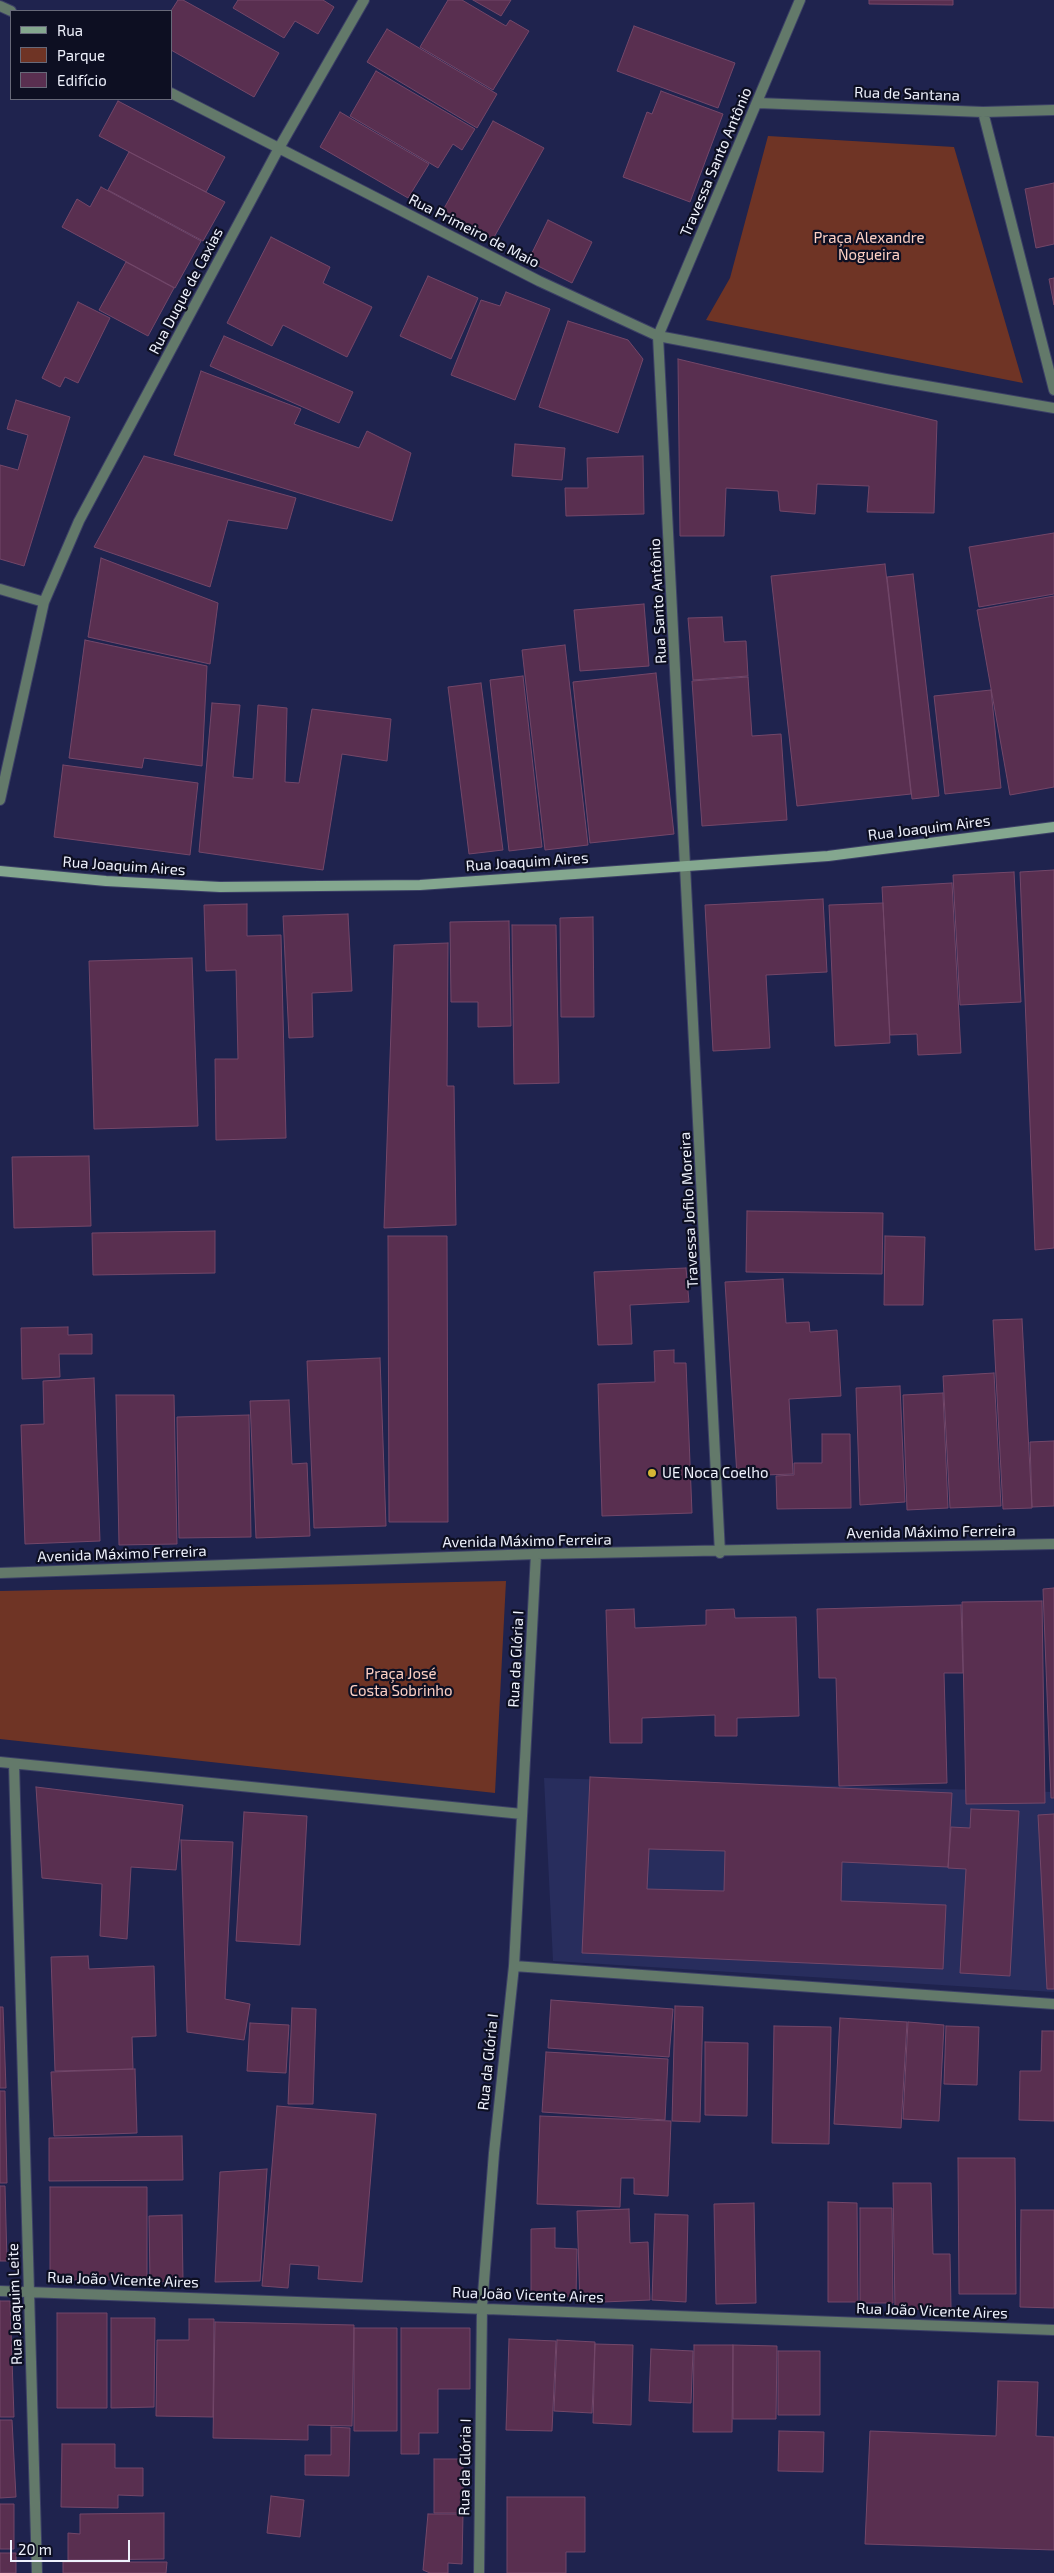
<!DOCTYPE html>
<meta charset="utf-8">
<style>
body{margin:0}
#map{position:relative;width:1054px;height:2573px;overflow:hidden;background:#1f234e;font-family:"Exo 2",sans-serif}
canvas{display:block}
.legend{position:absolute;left:10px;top:10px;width:162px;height:90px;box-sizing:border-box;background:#0d0f22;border:1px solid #676979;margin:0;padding:6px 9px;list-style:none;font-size:15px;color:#eef1fc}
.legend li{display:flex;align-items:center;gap:10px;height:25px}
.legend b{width:25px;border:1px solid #676979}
.scale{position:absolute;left:10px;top:2540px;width:120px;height:22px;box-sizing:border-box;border:2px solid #eef1fc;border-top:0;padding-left:6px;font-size:15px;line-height:18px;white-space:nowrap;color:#eef1fc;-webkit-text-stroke:4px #0d0f22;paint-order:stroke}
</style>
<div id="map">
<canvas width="1054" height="2573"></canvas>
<ul class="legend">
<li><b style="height:6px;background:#84a78f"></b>Rua</li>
<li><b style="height:14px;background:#6f3425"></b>Parque</li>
<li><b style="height:14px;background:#592f50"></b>Edifício</li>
</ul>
<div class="scale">20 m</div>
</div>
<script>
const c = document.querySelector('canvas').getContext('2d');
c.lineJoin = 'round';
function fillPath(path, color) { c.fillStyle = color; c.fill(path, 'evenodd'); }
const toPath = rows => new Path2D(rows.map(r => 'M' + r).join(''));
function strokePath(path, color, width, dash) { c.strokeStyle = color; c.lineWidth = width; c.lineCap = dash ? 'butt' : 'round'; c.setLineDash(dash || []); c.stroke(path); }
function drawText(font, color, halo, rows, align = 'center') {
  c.font = font + ' "Exo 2",sans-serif'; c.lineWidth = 4.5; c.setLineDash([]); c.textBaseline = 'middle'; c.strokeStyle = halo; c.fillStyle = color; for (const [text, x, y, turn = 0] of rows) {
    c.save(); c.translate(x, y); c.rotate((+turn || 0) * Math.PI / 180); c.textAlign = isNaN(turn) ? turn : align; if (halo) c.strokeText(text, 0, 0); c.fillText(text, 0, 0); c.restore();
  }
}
fillPath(toPath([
 [544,1778,1054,1792,1054,1992,553,1961]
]), '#282d5d');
fillPath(toPath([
 [768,136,954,147,1023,383,706,320,730,278],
 [506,1581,495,1793,0,1739,0,1591]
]), '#6f3425');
const building = toPath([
 [178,0,183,0,279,53,254,97,171,50,171,11,178,0],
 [238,0,323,0,334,7,318,34,295,21,284,38,233,8,238,0],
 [448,0,462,0,506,26,510,20,529,31,493,90,420,47,448,0],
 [473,0,511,0,501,16,473,0],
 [869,0,953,0,953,5,869,4,869,0],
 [634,26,735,63,718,108,617,71,634,26],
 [387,29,497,94,477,128,367,62,387,29],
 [376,71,475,129,462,150,453,144,438,168,350,116,376,71],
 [661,91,723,114,690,202,623,177,647,112,652,114,661,91],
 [118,101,225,157,206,192,99,136,118,101],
 [340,112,429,164,408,198,320,147,340,112],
 [493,121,544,148,493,239,442,212,493,121],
 [129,152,225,202,203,241,108,190,129,152],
 [1054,183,1054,244,1036,248,1025,189,1054,183],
 [101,187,201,241,175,288,62,227,77,199,90,207,101,187],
 [548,220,592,242,572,283,528,261,548,220],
 [271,237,330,267,323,283,372,307,347,357,283,325,272,346,227,323,271,237],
 [126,262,174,288,148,336,99,310,126,262],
 [428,276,478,298,451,359,400,336,428,276],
 [1054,278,1054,305,1049,279,1054,278],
 [506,292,550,309,515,400,451,375,481,300,500,306,506,292],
 [78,302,110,318,78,383,65,377,60,387,42,378,78,302],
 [568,321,628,340,643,359,618,433,539,407,568,321],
 [224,336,353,392,339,423,210,366,224,336],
 [678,359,937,421,934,513,867,512,869,486,817,484,815,514,780,511,778,491,726,488,724,536,680,536,678,359],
 [201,371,301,409,294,424,359,448,367,431,411,453,392,521,174,455,201,371],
 [16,400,70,417,24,566,0,559,0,465,18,470,28,435,7,429,16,400],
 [515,444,565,448,562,480,512,476,515,444],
 [144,456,296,498,287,529,228,520,210,587,94,547,144,456],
 [643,456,644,514,566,516,565,488,588,488,587,458,643,456],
 [1054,533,1054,594,979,607,969,547,1054,533],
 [101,558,218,603,210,664,88,637,101,558],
 [885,564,911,794,797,806,771,576,885,564],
 [913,574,939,796,912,799,887,577,913,574],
 [1054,596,1054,787,1010,795,977,610,1054,596],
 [644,604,649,666,580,671,574,610,644,604],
 [722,617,724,642,746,641,748,676,693,680,688,618,722,617],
 [85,640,207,666,202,766,144,758,142,768,69,758,85,640],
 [565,645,588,845,545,850,522,650,565,645],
 [656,673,674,834,590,843,573,682,656,673],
 [523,676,542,847,509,851,490,680,523,676],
 [748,677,752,736,781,734,787,820,702,826,692,681,748,677],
 [481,683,503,850,469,854,448,687,481,683],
 [991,690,1001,788,945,794,934,696,991,690],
 [212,703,240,705,233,777,253,779,258,705,287,708,285,782,299,783,312,709,391,719,387,761,342,754,323,870,199,852,212,703],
 [63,765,198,783,190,855,54,837,63,765],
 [1054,870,1054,1248,1035,1250,1020,872,1054,870],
 [1014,872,1021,1002,960,1005,953,875,1014,872],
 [952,883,961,1053,918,1055,917,1034,890,1035,882,887,952,883],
 [823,899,827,972,766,975,770,1048,713,1051,705,905,823,899],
 [883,903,890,1043,835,1046,829,905,883,903],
 [247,904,247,936,281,935,286,1138,216,1140,215,1059,238,1059,236,970,206,971,204,905,247,904],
 [348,914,352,991,312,993,313,1037,289,1038,283,916,348,914],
 [593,917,594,1017,561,1017,560,918,593,917],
 [509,921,511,1026,478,1027,478,1002,451,1002,450,922,509,921],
 [512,925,556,925,559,1083,514,1084,512,925],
 [448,943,447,1086,454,1086,456,1225,384,1228,394,945,448,943],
 [192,958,198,1126,94,1129,89,961,192,958],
 [89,1156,91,1226,14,1228,12,1157,89,1156],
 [747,1211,883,1213,882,1274,746,1272,747,1211],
 [215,1231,215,1273,93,1275,92,1233,215,1231],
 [388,1236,447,1236,448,1522,389,1522,388,1236],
 [885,1236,925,1237,923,1305,884,1305,885,1236],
 [686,1268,689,1302,630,1305,632,1344,598,1345,594,1272,686,1268],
 [783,1279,786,1323,809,1322,810,1332,837,1330,841,1396,789,1399,793,1474,737,1476,725,1282,783,1279],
 [1022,1319,1032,1508,1003,1509,993,1320,1022,1319],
 [68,1327,68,1335,92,1334,92,1354,59,1354,60,1377,22,1379,21,1328,68,1327],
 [674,1350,674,1363,686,1363,692,1513,602,1516,598,1384,655,1382,654,1351,674,1350],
 [380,1358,386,1526,314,1528,307,1361,380,1358],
 [994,1373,1001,1506,950,1508,943,1376,994,1373],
 [94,1378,100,1541,25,1544,21,1425,44,1424,43,1381,94,1378],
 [900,1386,905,1502,860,1505,856,1388,900,1386],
 [943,1393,948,1508,907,1510,903,1395,943,1393],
 [116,1395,174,1395,177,1544,119,1545,116,1395],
 [289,1400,292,1464,307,1463,310,1536,256,1538,250,1401,289,1400],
 [249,1415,251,1537,179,1538,177,1417,249,1415],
 [822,1434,850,1434,851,1508,777,1509,776,1476,794,1475,794,1463,822,1463,822,1434],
 [1054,1441,1054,1506,1032,1507,1030,1442,1054,1441],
 [1054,1588,1054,1798,1051,1798,1043,1589,1054,1588],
 [1042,1601,1045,1803,966,1804,962,1602,1042,1601],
 [961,1605,963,1673,944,1673,947,1783,839,1786,836,1678,819,1678,817,1609,961,1605],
 [634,1609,635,1628,706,1625,706,1610,734,1609,735,1618,796,1617,799,1716,737,1718,737,1736,715,1736,715,1715,642,1718,642,1743,610,1743,606,1610,634,1609],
 [590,1777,952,1793,948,1867,842,1862,841,1901,946,1905,943,1969,582,1953,590,1777],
 [649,1849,725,1851,724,1891,647,1889,649,1849],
 [36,1787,183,1805,176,1870,131,1867,127,1939,100,1936,102,1884,42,1878,36,1787],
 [971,1809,1019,1811,1010,1976,960,1973,966,1869,948,1868,951,1827,970,1828,971,1809],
 [244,1812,307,1816,300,1945,236,1941,244,1812],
 [1054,1814,1054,1989,1047,1989,1038,1815,1054,1814],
 [181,1840,233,1842,225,1999,250,2004,244,2040,187,2032,181,1840],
 [88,1956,89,1969,154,1966,156,2036,132,2037,133,2069,55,2071,51,1957,88,1956],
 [551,2000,673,2009,669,2057,548,2048,551,2000],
 [675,2006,703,2007,700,2122,672,2121,675,2006],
 [0,2007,3,2007,6,2088,0,2088,0,2007],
 [292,2008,316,2009,313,2104,288,2104,292,2008],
 [840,2018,907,2022,901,2128,834,2124,840,2018],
 [908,2022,944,2025,939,2121,903,2119,908,2022],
 [250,2023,289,2025,286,2073,247,2071,250,2023],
 [774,2026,831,2027,829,2144,772,2143,774,2026],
 [946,2026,979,2027,977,2085,944,2084,946,2026],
 [1042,2031,1054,2031,1054,2121,1019,2120,1020,2071,1041,2071,1042,2031],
 [705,2042,748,2043,747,2116,705,2115,705,2042],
 [546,2052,668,2059,665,2120,542,2112,546,2052],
 [135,2069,137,2133,54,2136,51,2072,135,2069],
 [0,2091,5,2091,7,2183,0,2183,0,2091],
 [277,2106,376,2114,362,2282,318,2279,319,2266,290,2264,288,2288,262,2286,277,2106],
 [540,2116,671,2121,668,2196,634,2194,634,2178,621,2178,620,2207,537,2204,540,2116],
 [182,2136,183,2180,49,2181,49,2138,182,2136],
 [958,2158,1015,2158,1016,2294,959,2294,958,2158],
 [267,2169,260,2281,215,2282,220,2172,267,2169],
 [893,2183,931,2183,933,2254,950,2254,951,2308,895,2310,893,2183],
 [0,2186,5,2186,7,2261,0,2261,0,2186],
 [50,2187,147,2187,147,2280,50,2280,50,2187],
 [828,2202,857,2203,858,2302,828,2302,828,2202],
 [754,2203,756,2303,716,2304,714,2204,754,2203],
 [860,2208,892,2208,893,2303,860,2303,860,2208],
 [629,2209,630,2243,648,2242,650,2300,580,2303,577,2211,629,2209],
 [1021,2210,1054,2210,1054,2308,1020,2307,1021,2210],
 [655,2214,688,2215,686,2302,652,2300,655,2214],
 [182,2215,183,2281,150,2282,149,2216,182,2215],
 [555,2228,555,2248,577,2249,576,2297,531,2297,531,2229,555,2228],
 [0,2301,10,2301,14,2417,0,2417,0,2301],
 [57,2313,107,2313,107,2408,57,2408,57,2313],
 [111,2318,155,2318,154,2407,111,2408,111,2318],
 [189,2319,214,2319,213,2417,156,2416,157,2340,189,2340,189,2319],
 [215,2322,354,2325,352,2426,308,2425,308,2440,213,2438,215,2322],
 [354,2328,397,2328,397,2431,354,2431,354,2328],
 [401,2328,470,2328,470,2389,438,2389,438,2433,419,2433,419,2454,401,2454,401,2328],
 [509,2339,556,2341,552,2431,506,2430,509,2339],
 [557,2340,595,2342,592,2413,554,2411,557,2340],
 [595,2344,633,2345,631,2425,593,2423,595,2344],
 [694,2345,733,2345,732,2432,693,2432,694,2345],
 [733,2345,777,2346,776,2419,733,2419,733,2345],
 [651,2349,693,2351,691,2403,649,2401,651,2349],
 [778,2351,820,2351,820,2415,778,2415,778,2351],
 [998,2381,1038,2382,1036,2436,1054,2437,1054,2550,865,2544,870,2431,996,2436,998,2381],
 [0,2420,12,2420,16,2497,0,2498,0,2420],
 [331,2427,350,2428,349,2476,305,2475,305,2455,331,2455,331,2427],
 [779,2431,824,2432,823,2472,778,2471,779,2431],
 [62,2444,115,2444,115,2468,143,2468,143,2496,118,2495,118,2508,61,2507,62,2444],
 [434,2459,463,2459,463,2513,434,2513,434,2459],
 [271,2496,304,2500,300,2537,267,2533,271,2496],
 [507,2497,585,2497,585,2552,566,2552,566,2573,507,2573,507,2497],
 [0,2504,14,2504,14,2549,0,2549,0,2504],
 [164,2513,164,2559,68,2560,68,2533,80,2534,80,2514,164,2513],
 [428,2514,463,2514,462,2564,448,2563,448,2573,430,2573,423,2570,428,2514],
 [0,2553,16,2553,16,2573,0,2573,0,2553],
 [63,2562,167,2562,166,2573,63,2573,63,2562]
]);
fillPath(building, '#592f50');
strokePath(building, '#734769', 1);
const street = toPath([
 [0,6,11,11],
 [171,93,539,281,658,336,886,379,1054,408],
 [758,103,983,112,1054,110],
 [983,112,1054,390],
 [0,589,44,602],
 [0,800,44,602,79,521,279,148,364,0],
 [720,1553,658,336,800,0],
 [0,1573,536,1554,1054,1544],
 [0,1762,522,1814],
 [14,1764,37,2573],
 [514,1966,1054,2004],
 [0,2291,1054,2330],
 [479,2573,482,2307,494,2153,514,1966,536,1554]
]);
const secondary = toPath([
 [0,871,106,881,220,887,420,885,828,856,1054,827]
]);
strokePath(street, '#3c4066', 12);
strokePath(secondary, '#3c4066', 12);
strokePath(street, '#63796a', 10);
strokePath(secondary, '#84a78f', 10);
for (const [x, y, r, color] of [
 [652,1473,5,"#d4b635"]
]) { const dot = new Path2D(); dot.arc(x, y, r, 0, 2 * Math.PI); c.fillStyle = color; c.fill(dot); strokePath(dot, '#0d0f22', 2); }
drawText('15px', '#eef1fc', '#0d0f22', [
 ["Rua de Santana",907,94,2],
 ["Travessa Santo Antônio",716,162,-67],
 ["Rua Primeiro de Maio",474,231,27],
 ["Rua Duque de Caxias",186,291,-62],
 ["Rua Santo Antônio",658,601,-93],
 ["Rua Joaquim Aires",929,828,-7],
 ["Rua Joaquim Aires",527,862,-4],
 ["Rua Joaquim Aires",124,866,4],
 ["Travessa Jofilo Moreira",689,1210,-93],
 ["Avenida Máximo Ferreira",931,1532,-1],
 ["Avenida Máximo Ferreira",527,1541,-1],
 ["Avenida Máximo Ferreira",122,1554,-2],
 ["Rua da Glória I",516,1659,-87],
 ["Rua da Glória I",488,2062,-84],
 ["Rua João Vicente Aires",123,2280,2],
 ["Rua João Vicente Aires",528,2295,2],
 ["Rua Joaquim Leite",15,2304,-92],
 ["Rua João Vicente Aires",932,2311,2],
 ["Rua da Glória I",465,2467,-89]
]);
drawText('15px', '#fdd0c4', '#0d0f22', [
 ["Praça Alexandre",869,238],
 ["Nogueira",869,255],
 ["Praça José",401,1674],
 ["Costa Sobrinho",401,1691]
]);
drawText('15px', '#eef1fc', '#0d0f22', [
 ["UE Noca Coelho",662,1473]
], 'left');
</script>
